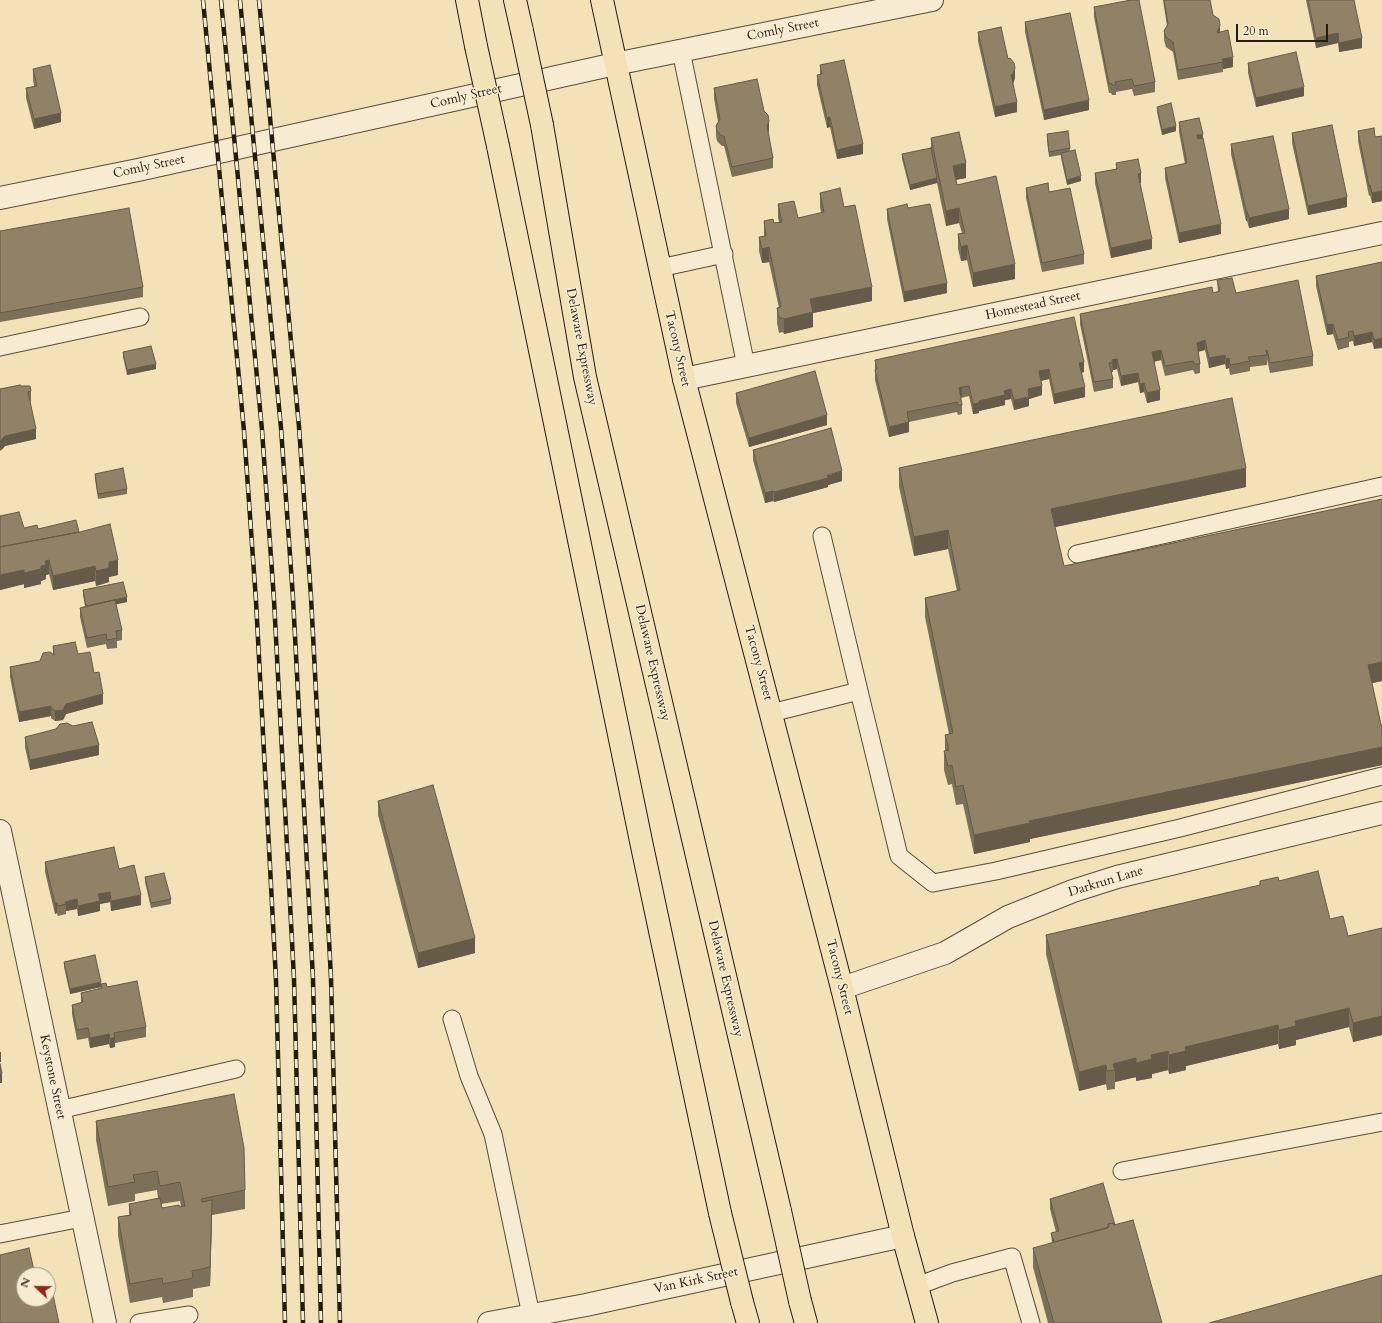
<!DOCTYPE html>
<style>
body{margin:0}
#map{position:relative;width:1382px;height:1323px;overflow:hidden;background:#f3e1b8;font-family:Cardo,serif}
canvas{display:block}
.north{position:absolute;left:16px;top:1267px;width:40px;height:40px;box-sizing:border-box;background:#f7ecd1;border:1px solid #a39883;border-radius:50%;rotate:292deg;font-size:11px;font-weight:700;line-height:16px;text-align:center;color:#261b0f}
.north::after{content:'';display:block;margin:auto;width:14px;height:18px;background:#8f2418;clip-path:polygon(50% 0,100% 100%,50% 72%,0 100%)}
.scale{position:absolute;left:1236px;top:24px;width:92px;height:18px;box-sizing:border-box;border:2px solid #261b0f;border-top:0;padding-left:5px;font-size:12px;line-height:14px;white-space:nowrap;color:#261b0f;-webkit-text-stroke:3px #f7ecd1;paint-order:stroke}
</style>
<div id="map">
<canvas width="1382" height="1323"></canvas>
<div class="north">N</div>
<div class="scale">20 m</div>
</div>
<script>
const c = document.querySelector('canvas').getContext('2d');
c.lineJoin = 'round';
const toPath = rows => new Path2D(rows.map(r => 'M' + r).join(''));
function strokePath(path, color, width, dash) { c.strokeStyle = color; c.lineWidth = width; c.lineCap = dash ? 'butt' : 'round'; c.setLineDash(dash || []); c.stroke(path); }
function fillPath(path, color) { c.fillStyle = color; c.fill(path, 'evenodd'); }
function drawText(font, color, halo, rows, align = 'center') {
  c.font = font + ' Cardo,serif'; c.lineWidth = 3; c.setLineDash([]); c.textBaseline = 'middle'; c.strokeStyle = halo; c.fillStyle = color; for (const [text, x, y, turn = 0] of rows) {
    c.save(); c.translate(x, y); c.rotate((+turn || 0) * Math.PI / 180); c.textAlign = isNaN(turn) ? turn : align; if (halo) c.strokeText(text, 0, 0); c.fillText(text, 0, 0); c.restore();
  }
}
const lane = toPath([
 [681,51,746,366],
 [660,268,724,254],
 [0,347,140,317],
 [1077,554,1382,486],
 [859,691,899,856,933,883,996,871,1180,828,1382,776],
 [771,713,859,691,822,536],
 [452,1019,469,1076,493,1134,531,1315],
 [59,1110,236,1069],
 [1122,1171,1382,1122],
 [0,1234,82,1218],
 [917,1286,952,1273,1012,1257,1031,1323],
 [139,1323,189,1315]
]);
const street = toPath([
 [0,198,138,170,615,64,932,0],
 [684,379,1382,233],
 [0,831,105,1323],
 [842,988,945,953,1008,917,1073,891,1117,877,1382,813],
 [489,1323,586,1305,903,1236]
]);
const primary = toPath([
 [602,0,684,379,842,988,903,1236,927,1323]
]);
const highway = toPath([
 [467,0,476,46],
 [515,0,522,31],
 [542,125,585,377,780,1211],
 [498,146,642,846,720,1213],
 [800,1301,806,1323],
 [742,1302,748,1323]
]);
strokePath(lane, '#594c39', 19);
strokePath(street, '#594c39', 24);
strokePath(primary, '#261b0f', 24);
strokePath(highway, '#261b0f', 24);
strokePath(lane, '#f7ecd1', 17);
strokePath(street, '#f7ecd1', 22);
strokePath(primary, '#f3e1b8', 22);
strokePath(highway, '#f3e1b8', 22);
const rail = toPath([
 [203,0,244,431,256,601,276,980,285,1323],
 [221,0,262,430,274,600,294,979,303,1323],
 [240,0,281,428,293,598,313,979,321,1323],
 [259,0,299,427,311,597,331,978,340,1323]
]);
strokePath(rail, '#261b0f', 4.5);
strokePath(rail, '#f7ecd1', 3, [9]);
const highwayBridge = toPath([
 [522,31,542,125],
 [476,46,498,146],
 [780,1211,800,1301],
 [720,1213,742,1302]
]);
strokePath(highwayBridge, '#261b0f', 24, []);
strokePath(highwayBridge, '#f3e1b8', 22);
fillPath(toPath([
 [1163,0,1210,0,1213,15,1220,32,1233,67,1223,69,1223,72,1178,80,1173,52,1166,47,1164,40,1164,31,1167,26],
 [1306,0,1354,0,1362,48,1339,52,1338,43,1316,48],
 [1094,7,1155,82,1155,92,1134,96,1132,89,1116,92,1116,95,1112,95,1111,93,1109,93,1094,17],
 [1025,22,1089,110,1044,120,1025,32],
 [978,32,1008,59,1015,78,1013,84,1017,112,995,117,978,41],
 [1248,63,1304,96,1256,107,1248,73],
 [820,65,863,154,837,159,830,127,827,128,817,85,817,75,820,75],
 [33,69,61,122,34,129,26,98,26,88,34,86,33,79],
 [714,88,764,111,769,130,768,133,773,158,773,168,732,177,724,146,722,146,717,141,716,136,716,126,718,122,714,98],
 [1157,107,1176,131,1162,135,1157,112],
 [1179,122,1203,138,1221,234,1179,243,1165,178,1165,168,1185,164,1179,132],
 [1358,131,1375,137,1382,136,1382,201,1372,203,1370,195,1369,196,1358,141],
 [1292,133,1347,207,1308,215,1292,143],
 [1047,134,1070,148,1070,151,1081,181,1067,185,1061,158,1061,155,1049,157,1047,140],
 [931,138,966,178,956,180,957,185,1015,279,973,287,967,260,961,261,958,249,958,234,962,233,959,223,946,226,937,183,910,190,902,159,902,154,931,148],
 [1231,144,1289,219,1249,228,1247,221,1246,221,1231,154],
 [1116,163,1141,183,1140,183,1152,249,1111,258,1095,183,1095,173,1116,169],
 [1026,188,1049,192,1084,254,1084,264,1042,272,1026,198],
 [820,193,844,207,872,301,813,313,813,327,784,334,783,332,779,333,777,323,777,308,779,308,769,262,762,263,759,251,759,237,764,236,764,221,774,223,779,222,778,218,778,204,798,218,821,213,820,207],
 [908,208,947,293,904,302,887,219,887,209],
 [0,231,143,287,143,297,0,322],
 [1382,262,1374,349,1372,342,1354,346,1353,341,1349,342,1349,347,1338,350,1333,334,1327,335,1316,286,1316,276],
 [1217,280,1236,293,1313,356,1313,366,1270,373,1267,359,1267,365,1250,367,1250,371,1230,375,1229,368,1226,369,1225,364,1209,368,1205,350,1198,352,1200,364,1200,373,1195,374,1193,370,1165,376,1161,360,1154,362,1160,400,1147,403,1144,392,1140,393,1138,382,1121,386,1117,369,1113,370,1113,372,1111,372,1113,379,1113,388,1094,392,1080,324,1080,314,1218,292],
 [123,352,156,369,127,375,123,357],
 [875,360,1084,372,1081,373,1085,397,1054,404,1049,379,1041,381,1042,395,1029,399,1029,406,1014,410,1011,399,1005,400,1005,405,979,411,979,413,973,414,969,396,961,398,962,405,962,414,958,415,957,412,909,422,909,432,889,437,875,380],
 [21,386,31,391,31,401,30,402,36,439,5,446,1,451],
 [736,393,827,425,749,447,736,403],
 [753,450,842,481,828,485,828,487,774,502,773,501,765,503,753,460],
 [899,468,1246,487,1055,527,1064,566,1382,499,1382,681,1372,683,1382,729,1382,765,1030,839,1030,842,974,854,963,804,956,805,952,784,948,785,944,770,944,751,945,751,945,735,949,734,925,617,925,598,957,591,948,549,914,556,899,487],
 [95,474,127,489,127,494,98,499,95,479],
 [0,516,24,528,79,532,118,575,109,577,109,582,96,586,95,581,53,590,49,574,46,575,46,579,41,581,41,584,24,588,24,584,0,590],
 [83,590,127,602,116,604,122,630,122,640,117,641,117,648,107,649,106,644,87,648,80,617,80,608,85,606,83,595],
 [53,646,78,654,94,673,103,704,66,714,63,720,55,721,51,718,51,716,19,722,10,677,10,667,40,661,53,654],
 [25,737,99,755,30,770,25,747],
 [378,801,475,953,418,968,378,815],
 [45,862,119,869,141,905,111,911,110,902,100,904,100,911,78,916,77,909,66,911,66,914,58,916,57,913,55,914,45,872],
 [145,877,171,899,171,904,151,908,145,882],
 [1260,881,1279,881,1330,919,1348,936,1382,928,1382,1035,1353,1042,1349,1027,1296,1040,1296,1045,1279,1049,1278,1044,1186,1066,1186,1070,1169,1074,1168,1070,1152,1074,1152,1078,1136,1081,1136,1077,1115,1082,1115,1089,1107,1090,1106,1084,1079,1091,1046,954,1046,935,1260,885],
 [64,962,101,987,70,994,64,967],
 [101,984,107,987,146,1027,146,1037,115,1043,115,1047,110,1048,109,1044,90,1048,88,1038,77,1040,72,1014,72,1005,81,1003,81,993,101,988],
 [96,1121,245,1190,245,1209,212,1215,210,1286,193,1289,193,1297,163,1303,162,1297,130,1303,118,1236,118,1217,129,1215,129,1204,158,1198,157,1190,135,1194,135,1201,108,1206,96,1140],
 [180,1201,181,1207,162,1208,161,1204],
 [1050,1199,1115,1225,1162,1323,1048,1323,1033,1267,1033,1248,1052,1243,1051,1233,1056,1232,1050,1209]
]), '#7d7059');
fillPath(toPath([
 [1220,25,1220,35,1217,33],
 [1338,33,1338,43,1316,48,1316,38],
 [1362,38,1362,48,1339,52,1339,43],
 [1233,57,1233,67,1223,69,1222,59],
 [1015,68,1015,78,1013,84,1011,75],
 [1304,87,1304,96,1256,107,1256,98],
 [1089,100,1089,110,1044,120,1044,110],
 [1017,102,1017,112,995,117,995,107],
 [61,113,61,122,34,129,34,119],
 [830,117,830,127,827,128,827,118],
 [769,121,769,130,767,136,767,126],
 [1176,126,1176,131,1162,135,1162,130],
 [1203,134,1203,144,1197,145,1197,135],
 [863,144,863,154,837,159,837,150],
 [966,163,966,178,953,180,953,166],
 [1141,173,1141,183,1138,184,1138,174],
 [1081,176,1081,181,1067,185,1067,180],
 [937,178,937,183,910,190,910,185],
 [1382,191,1382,201,1372,203,1372,193],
 [1347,197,1347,207,1308,215,1308,206],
 [959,208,959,223,946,226,946,211],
 [1289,209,1289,219,1249,228,1249,218],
 [1246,211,1247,211,1247,221,1246,221],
 [1221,224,1221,234,1179,243,1179,233],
 [1152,239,1152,249,1111,258,1111,248],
 [967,245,967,260,961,261,961,247],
 [769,247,769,262,762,263,762,249],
 [1015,264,1015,279,973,287,973,273],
 [947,283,947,293,904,302,904,292],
 [872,287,872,301,813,313,813,327,784,334,784,319,810,299],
 [1333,324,1333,334,1327,335,1327,325],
 [1372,332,1372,342,1354,346,1354,336],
 [1382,338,1382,348,1374,349,1374,340],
 [1205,340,1205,350,1197,352,1197,343],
 [1161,350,1161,360,1152,362,1152,352],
 [1225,355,1225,364,1209,368,1209,358],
 [1229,358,1229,368,1226,369,1226,359],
 [1117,359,1117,369,1113,370,1112,360],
 [1084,362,1084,372,1079,373,1079,363],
 [156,364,156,369,127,375,127,370],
 [1049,369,1049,379,1039,381,1039,371],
 [1138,373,1138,382,1121,386,1121,376],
 [1144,383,1144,392,1140,393,1140,384],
 [1042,386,1042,395,1029,399,1029,406,1014,410,1014,400,1028,389],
 [962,387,962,397,959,398,959,388],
 [1085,387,1085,397,1054,404,1054,394],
 [1011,389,1011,399,1005,400,1005,405,979,411,979,413,973,414,973,404,979,401,1004,391],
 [1160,390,1160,400,1147,403,1147,393],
 [827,415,827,425,749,447,749,438],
 [909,422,909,432,889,437,889,427],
 [36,429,36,439,5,446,0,451,0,441,5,436],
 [1246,468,1246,487,1051,528,1051,509],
 [842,471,842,481,828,485,828,487,774,502,774,492],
 [773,491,773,501,765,503,765,493],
 [948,530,948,549,914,556,914,537],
 [49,560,49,574,46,575,46,579,41,581,41,584,24,588,24,573,41,566,45,561],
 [118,560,118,575,109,577,109,582,96,586,96,571,109,562],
 [95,566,95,581,53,590,53,576],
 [24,570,24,584,0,590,0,575],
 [127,597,127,602,86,611,86,606],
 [1382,662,1382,681,1368,684,1368,665],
 [103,694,103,704,66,714,63,720,55,721,55,711,66,704],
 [51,706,51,716,19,722,19,712],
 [99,745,99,755,30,770,30,760],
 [1382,747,1382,765,1030,839,1030,842,974,854,974,835,1029,821],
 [110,892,110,902,100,904,100,911,78,916,78,906,98,894],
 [141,895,141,905,111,911,111,901],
 [77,899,77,909,66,911,66,904,65,902],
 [57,903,57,913,55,914,55,904],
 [475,938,475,953,418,968,418,953],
 [101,982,101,987,70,994,70,989],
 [1349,1008,1349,1027,1296,1040,1296,1045,1279,1049,1279,1030,1295,1021],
 [1382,1016,1382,1035,1353,1042,1353,1023],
 [1278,1025,1278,1044,1186,1066,1186,1070,1169,1074,1169,1055,1185,1047],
 [109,1034,109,1044,90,1048,90,1038],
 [115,1037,115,1047,110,1048,110,1039],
 [1168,1051,1168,1070,1152,1074,1152,1078,1136,1081,1136,1063,1151,1055],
 [0,1052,1,1052,1,1062,0,1062],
 [1136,1058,1136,1077,1115,1082,1115,1070,1113,1064],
 [1106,1065,1106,1084,1079,1091,1079,1072],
 [2,1073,2,1083,0,1083,0,1074],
 [212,1200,212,1219,210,1286,210,1267]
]), '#665b48');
const building = toPath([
 [1131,0,1139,0,1155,82,1134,86,1132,79,1115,82,1116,85,1112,85,1111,83,1109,84,1094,7,1131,0],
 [1164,0,1210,0,1213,15,1219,19,1220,25,1217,33,1228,30,1233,57,1222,59,1223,62,1178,70,1173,42,1166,37,1164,31,1168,24,1164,0],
 [1308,0,1354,0,1362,38,1339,43,1338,33,1316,38,1308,0],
 [1070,13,1089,100,1044,110,1025,22,1070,13],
 [1001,27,1008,59,1010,58,1014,63,1015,68,1013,74,1011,75,1017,102,995,107,978,32,1001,27],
 [1296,52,1304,87,1256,98,1248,63,1296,52],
 [844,60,863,144,837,150,830,117,827,118,817,75,822,74,820,65,844,60],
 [50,65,61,113,34,119,26,88,37,86,33,69,50,65],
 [757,79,764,111,768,115,769,121,767,126,773,158,732,167,724,136,722,136,717,131,716,126,720,119,714,88,757,79],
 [1171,103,1176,126,1162,130,1157,107,1171,103],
 [1199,118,1203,134,1197,135,1198,139,1203,138,1221,224,1179,233,1165,168,1187,163,1179,122,1199,118],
 [1332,125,1347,197,1308,206,1292,133,1332,125],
 [1374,128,1375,137,1382,136,1382,191,1372,193,1370,185,1369,186,1358,131,1374,128],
 [1068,131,1070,148,1049,152,1047,134,1068,131],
 [959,132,966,163,953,166,957,185,996,176,1015,264,973,273,967,245,961,247,958,234,965,233,959,208,946,211,931,138,959,132],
 [1273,136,1289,209,1249,218,1247,211,1246,211,1231,144,1273,136],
 [931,148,937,178,910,185,902,154,931,148],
 [1075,150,1081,176,1067,180,1061,153,1075,150],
 [1138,159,1141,173,1138,174,1152,239,1111,248,1095,173,1117,169,1116,163,1138,159],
 [1048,183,1049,192,1070,188,1084,254,1042,263,1026,188,1048,183],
 [840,188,844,207,855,205,872,287,810,299,813,312,784,319,783,318,779,318,777,308,781,307,769,247,762,249,759,237,766,236,764,221,773,219,774,223,782,222,778,204,794,201,798,218,824,212,820,193,840,188],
 [907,204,908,208,930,204,947,283,904,292,887,209,907,204],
 [129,208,143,287,0,313,0,231,129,208],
 [1382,262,1382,338,1374,340,1372,332,1354,336,1353,331,1348,332,1349,337,1338,340,1333,324,1327,325,1316,276,1382,262],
 [1232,278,1236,293,1298,280,1313,356,1270,363,1267,350,1266,350,1267,355,1248,357,1250,361,1230,365,1229,358,1226,359,1225,355,1209,358,1205,340,1197,343,1200,364,1195,364,1193,361,1165,366,1161,350,1152,352,1160,390,1147,393,1144,383,1140,384,1138,373,1121,376,1117,359,1112,360,1113,362,1109,363,1113,379,1094,382,1080,314,1212,287,1213,293,1220,291,1217,280,1232,278],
 [1074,317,1084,362,1079,363,1085,387,1054,394,1049,369,1039,371,1042,386,1028,389,1029,397,1014,400,1011,389,1004,391,1005,395,979,401,979,403,973,404,969,386,962,387,959,388,962,405,958,405,957,402,907,412,909,422,889,427,875,370,877,369,875,360,1074,317],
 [151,346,156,364,127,370,123,352,151,346],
 [815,371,827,415,749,438,736,393,815,371],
 [20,385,21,386,30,386,31,391,28,392,36,429,5,436,0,441,0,389,20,385],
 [1232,398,1246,468,1051,509,1064,566,1382,499,1382,662,1368,665,1382,729,1382,747,1029,821,1030,823,974,835,963,785,956,787,952,765,948,766,944,751,949,750,945,735,953,733,925,598,960,590,948,530,914,537,899,468,1232,398],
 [831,428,842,471,827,475,828,478,774,492,773,491,765,493,753,450,831,428],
 [123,468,127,489,98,494,95,474,123,468],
 [19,512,24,528,37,525,38,529,76,520,79,532,0,547,0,516,19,512],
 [110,524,118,560,109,562,109,568,96,571,95,566,53,576,49,560,45,561,46,565,41,566,41,569,24,573,24,570,0,575,0,547,80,532,110,524],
 [123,582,127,597,86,606,83,590,123,582],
 [115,600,122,630,116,631,117,638,107,640,106,634,87,638,80,608,115,600],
 [75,642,78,654,90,652,94,673,99,672,103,694,66,704,63,710,55,711,51,708,51,706,19,712,10,667,40,661,43,653,50,652,54,655,53,646,75,642],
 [92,722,99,745,30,760,25,737,56,729,60,724,67,723,73,726,92,722],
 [433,785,475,938,418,953,378,801,433,785],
 [114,847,119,869,134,865,141,895,111,901,110,892,98,894,100,901,78,906,77,899,65,902,66,904,58,906,57,903,55,904,45,862,114,847],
 [1318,871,1330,919,1343,916,1348,936,1382,928,1382,1016,1353,1023,1349,1008,1295,1021,1296,1026,1279,1030,1278,1025,1185,1047,1186,1051,1169,1055,1168,1051,1151,1055,1152,1059,1136,1063,1136,1058,1113,1064,1115,1070,1107,1071,1106,1065,1079,1072,1046,935,1260,885,1260,881,1278,877,1279,881,1318,871],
 [164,873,171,899,151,903,145,877,164,873],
 [95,955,101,982,70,989,64,962,95,955],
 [137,981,146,1027,114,1033,115,1037,110,1039,109,1034,90,1038,88,1028,77,1030,72,1005,83,1002,81,993,102,988,101,984,106,983,107,987,137,981],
 [0,1064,2,1073,0,1074,0,1064],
 [234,1094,244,1148,245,1190,201,1199,202,1202,212,1200,210,1267,192,1271,193,1278,163,1284,162,1278,130,1284,118,1217,131,1215,129,1204,160,1198,162,1208,179,1205,180,1207,185,1206,180,1182,160,1186,157,1171,133,1175,135,1182,108,1187,96,1121,234,1094],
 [1103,1183,1115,1225,1114,1225,1114,1223,1108,1224,1108,1228,1054,1242,1051,1233,1059,1231,1050,1199,1103,1183],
 [1133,1220,1162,1323,1054,1323,1033,1248,1109,1227,1108,1224,1114,1223,1114,1225,1133,1220],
 [29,1248,35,1275,24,1275,24,1299,48,1299,48,1276,49,1276,59,1323,0,1323,0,1255,29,1248],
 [1382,1275,1382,1323,1209,1323,1382,1275]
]);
fillPath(building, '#918267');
strokePath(building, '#665b48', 1);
drawText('13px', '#261b0f', '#f7ecd1', [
 ["Comly Street",783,30,-11],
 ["Comly Street",466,97,-13],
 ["Comly Street",149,167,-12],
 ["Homestead Street",1033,306,-12],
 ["Delaware Expressway",581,347,79],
 ["Tacony Street",677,349,77],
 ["Delaware Expressway",652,663,77],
 ["Tacony Street",758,663,75],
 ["Darkrun Lane",1106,882,-17],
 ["Tacony Street",839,977,76],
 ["Delaware Expressway",725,979,77],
 ["Keystone Street",52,1077,78],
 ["Van Kirk Street",696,1281,-12]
]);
</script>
